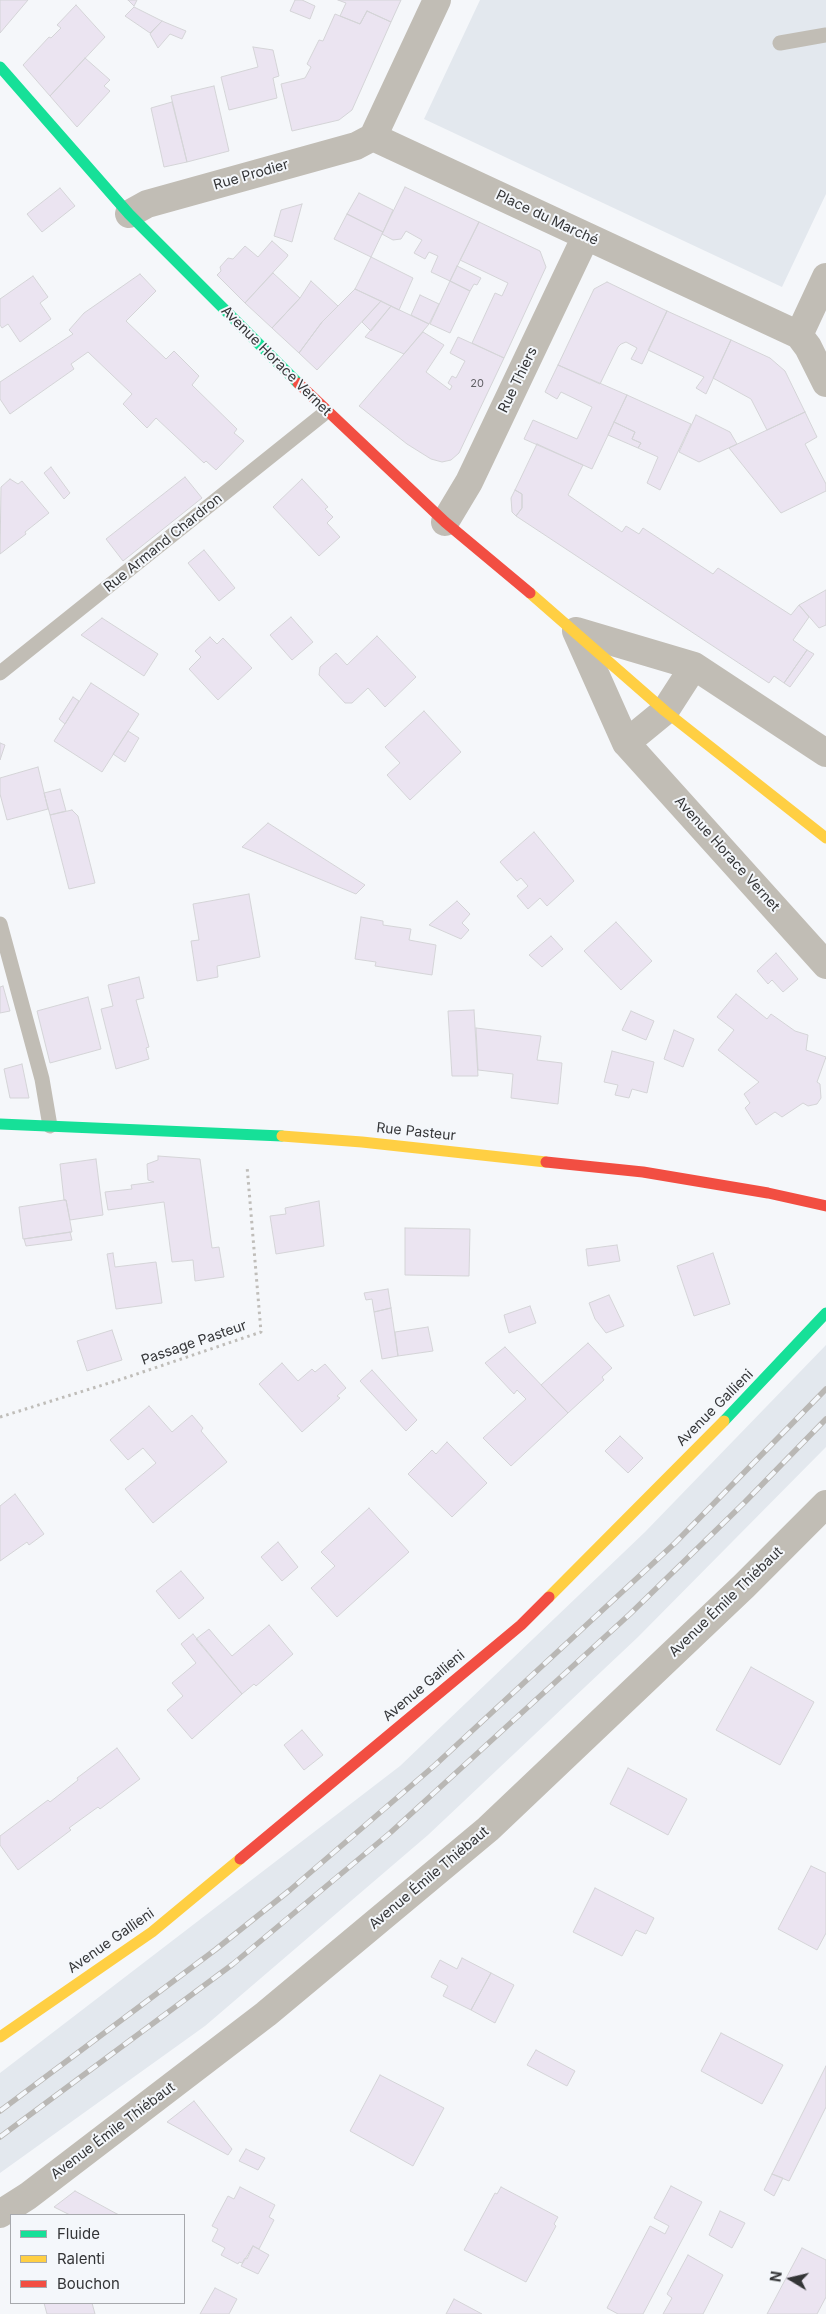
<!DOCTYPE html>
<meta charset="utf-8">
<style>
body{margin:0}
#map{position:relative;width:826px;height:2314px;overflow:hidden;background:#f5f7fa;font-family:Inter,sans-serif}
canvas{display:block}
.legend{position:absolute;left:10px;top:2214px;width:175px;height:90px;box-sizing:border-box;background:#f4f7fb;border:1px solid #a7a9ad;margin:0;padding:6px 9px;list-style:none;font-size:15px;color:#343537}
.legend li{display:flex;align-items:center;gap:10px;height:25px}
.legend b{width:25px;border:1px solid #a7a9ad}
.north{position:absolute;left:766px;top:2254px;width:50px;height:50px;-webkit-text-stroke:4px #f4f7fb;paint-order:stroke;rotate:279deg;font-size:14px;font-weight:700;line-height:20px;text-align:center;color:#343537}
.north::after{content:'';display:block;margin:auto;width:18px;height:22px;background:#343537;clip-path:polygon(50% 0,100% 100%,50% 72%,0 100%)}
</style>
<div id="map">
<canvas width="826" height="2314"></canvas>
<ul class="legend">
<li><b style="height:6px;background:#16e098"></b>Fluide</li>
<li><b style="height:6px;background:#ffcf43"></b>Ralenti</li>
<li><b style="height:6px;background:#f24e42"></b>Bouchon</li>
</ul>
<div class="north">N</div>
</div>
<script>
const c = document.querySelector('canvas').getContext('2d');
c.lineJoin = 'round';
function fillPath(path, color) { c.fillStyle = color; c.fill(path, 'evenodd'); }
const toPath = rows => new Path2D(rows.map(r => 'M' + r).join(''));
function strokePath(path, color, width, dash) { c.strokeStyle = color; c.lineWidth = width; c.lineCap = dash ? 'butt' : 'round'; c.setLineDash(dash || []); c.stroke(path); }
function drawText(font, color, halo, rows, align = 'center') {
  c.font = font + ' Inter,sans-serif'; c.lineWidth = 4; c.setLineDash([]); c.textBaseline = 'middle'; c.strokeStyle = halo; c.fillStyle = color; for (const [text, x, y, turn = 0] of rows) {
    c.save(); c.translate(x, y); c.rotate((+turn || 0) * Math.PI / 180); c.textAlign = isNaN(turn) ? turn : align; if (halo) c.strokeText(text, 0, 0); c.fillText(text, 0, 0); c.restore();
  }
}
fillPath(toPath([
 [480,0,826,0,826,194,782,287,424,119],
 [826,1345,826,1447,638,1637,428,1835,205,2026,0,2173,0,2073,400,1766,645,1532]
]), '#e3e8ee');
const building = toPath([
 [0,0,28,0,0,33,0,0],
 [128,0,137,0,134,6,128,0],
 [295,0,302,0,315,6,310,19,290,11,295,0],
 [338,0,401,0,391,22,367,11,360,24,340,16,346,3,338,0],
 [76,5,105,37,50,96,23,65,49,37,51,38,61,28,57,25,76,5],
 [134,7,162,21,150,33,125,16,134,7],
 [367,11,391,22,352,110,339,120,292,131,281,84,305,78,311,67,307,64,319,40,323,41,335,14,360,24,367,11],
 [162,21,186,31,182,39,170,34,158,48,150,34,162,21],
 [253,47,273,50,279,76,273,78,277,98,229,110,221,77,258,67,253,47],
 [85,58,110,80,104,86,110,91,77,127,50,96,85,58],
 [214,86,229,151,187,162,171,96,214,86],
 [172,102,187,162,164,167,151,108,172,102],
 [405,187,479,222,450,281,431,272,438,256,429,252,425,259,414,253,422,240,406,231,401,239,393,240,382,234,405,187],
 [60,188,75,206,42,232,27,214,60,188],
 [359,193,393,210,383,232,347,214,359,193],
 [302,204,292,242,274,236,281,210,302,204],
 [347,214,383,232,371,257,334,239,347,214],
 [479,222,540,251,546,267,504,358,472,343,495,293,502,296,508,283,460,260,479,222],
 [272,241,288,255,287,257,245,303,217,275,221,271,220,267,228,258,233,259,245,246,258,257,272,241],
 [371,257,413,278,399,310,355,289,371,257],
 [457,266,481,278,477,285,474,284,470,291,450,281,457,266],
 [273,273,300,298,272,328,245,303,273,273],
 [140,274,156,291,126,321,166,359,174,351,199,376,192,385,237,429,234,433,244,441,216,470,206,461,204,463,156,418,147,428,123,404,132,394,88,352,71,364,74,369,10,414,0,399,0,382,73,334,69,330,84,313,140,274],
 [33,276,48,297,40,303,51,319,20,342,8,324,2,328,0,325,0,299,33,276],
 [311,281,338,306,322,322,299,353,272,328,300,298,311,281],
 [450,281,470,291,450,333,430,324,450,281],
 [607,282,667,311,642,364,631,359,637,348,626,342,621,344,618,347,600,384,558,365,594,289,607,282],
 [355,289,381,301,317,370,299,353,322,322,355,289],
 [420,295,439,304,429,324,411,315,420,295],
 [381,301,391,306,371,331,362,322,381,301],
 [391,306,429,324,404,354,365,337,391,306],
 [667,311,731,340,706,394,696,388,704,377,648,350,667,311],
 [423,332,444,345,426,372,450,390,452,386,448,383,452,376,456,378,465,361,450,353,458,337,504,358,459,453,451,460,442,462,431,459,407,444,359,406,423,332],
 [731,340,770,358,785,371,805,412,767,430,751,399,713,378,731,340],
 [558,365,627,395,592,469,524,439,533,420,577,439,592,407,561,392,557,399,545,392,558,365],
 [627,395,691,424,660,490,647,483,658,457,638,448,641,443,632,439,635,432,614,422,627,395],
 [805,412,817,437,805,444,826,484,826,491,781,513,729,448,805,412],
 [696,415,730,432,737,444,699,462,679,452,696,415],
 [614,422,635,432,632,439,641,443,638,448,608,435,614,422],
 [537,444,583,465,568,495,622,532,626,526,639,534,643,528,713,574,718,568,791,615,799,605,809,617,793,640,807,650,784,683,774,676,769,683,516,516,522,508,522,494,515,490,537,444],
 [51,467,70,493,64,499,44,473,51,467],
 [185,477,202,498,123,561,106,539,185,477],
 [10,479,18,484,22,481,49,513,25,532,26,534,0,554,1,487,10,479],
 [302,479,328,507,325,509,333,517,327,523,340,537,319,556,273,507,302,479],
 [515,490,522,494,522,508,516,516,512,512,511,498,515,490],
 [204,550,235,588,219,601,188,563,204,550],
 [826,590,826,625,819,628,799,605,826,590],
 [291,617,313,642,292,660,270,635,291,617],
 [102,618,158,654,144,676,81,635,102,618],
 [377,636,416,677,385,707,368,688,352,703,345,703,319,675,320,667,336,653,347,665,377,636],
 [210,637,217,644,223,638,252,668,218,700,189,669,201,657,195,651,210,637],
 [807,650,814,654,790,687,784,683,807,650],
 [91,683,139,714,102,772,54,741,91,683],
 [73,697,79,701,65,724,59,719,73,697],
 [424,711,461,752,410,800,387,775,400,763,385,747,424,711],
 [128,731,139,738,125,762,113,754,128,731],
 [0,743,5,745,0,760,0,743],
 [38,767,48,809,7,820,0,794,0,778,38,767],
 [60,789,66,811,50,815,44,793,60,789],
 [72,810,78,816,95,883,69,889,50,815,72,810],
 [268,823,365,885,356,894,242,847,268,823],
 [534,832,574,881,547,906,540,898,528,909,517,896,528,886,521,878,517,881,500,862,534,832],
 [249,894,260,957,217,966,218,977,197,981,191,941,199,940,193,904,249,894],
 [457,901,470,914,462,923,469,930,461,939,429,925,457,901],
 [361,917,383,921,383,925,411,929,409,940,436,945,432,975,375,966,376,962,355,959,361,917],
 [616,922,652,961,621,990,584,951,616,922],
 [551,936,563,949,542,967,529,955,551,936],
 [776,953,798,979,783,992,772,980,768,984,757,971,776,953],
 [139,977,144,998,136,1000,149,1047,146,1048,149,1059,116,1069,101,1009,113,1006,108,985,139,977],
 [3,986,10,1011,0,1013,0,987,3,986],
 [736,994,767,1019,771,1014,795,1031,808,1035,806,1050,826,1057,817,1082,820,1084,821,1098,817,1104,808,1106,803,1103,782,1117,775,1112,756,1125,745,1108,750,1103,744,1094,759,1082,718,1050,734,1030,717,1017,736,994],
 [88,997,101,1049,50,1063,37,1011,88,997],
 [474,1010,478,1076,452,1076,448,1011,474,1010],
 [631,1011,654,1021,646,1040,622,1030,631,1011],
 [476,1028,541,1036,537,1060,562,1063,558,1104,511,1098,513,1074,478,1070,476,1028],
 [674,1030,694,1039,683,1067,664,1059,674,1030],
 [612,1051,654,1062,647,1093,632,1089,629,1098,615,1095,618,1085,604,1082,612,1051],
 [22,1064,29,1098,10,1098,4,1069,22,1064],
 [158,1156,200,1159,212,1248,219,1247,224,1277,195,1281,193,1260,172,1262,164,1202,108,1210,105,1192,132,1189,131,1185,154,1182,148,1180,147,1164,158,1160,158,1156],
 [96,1159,103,1215,70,1220,66,1200,64,1200,60,1164,96,1159],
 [64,1200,66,1200,72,1232,23,1239,19,1207,64,1200],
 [319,1201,324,1246,276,1254,270,1216,286,1214,285,1208,319,1201],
 [405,1228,470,1229,469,1276,405,1275,405,1228],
 [70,1232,72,1240,26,1246,24,1239,70,1232],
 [617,1245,620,1261,588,1266,586,1249,617,1245],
 [113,1253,115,1267,156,1262,162,1303,116,1309,107,1254,113,1253],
 [713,1253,730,1304,694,1316,677,1266,713,1253],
 [388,1289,391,1308,374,1312,372,1299,366,1300,364,1293,388,1289],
 [609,1295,624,1326,606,1333,595,1319,589,1303,609,1295],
 [530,1306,536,1323,509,1333,504,1315,530,1306],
 [391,1308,398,1356,382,1359,374,1312,391,1308],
 [428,1327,433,1351,398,1356,395,1332,428,1327],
 [112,1330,122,1360,87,1371,77,1341,112,1330],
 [588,1343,612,1368,602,1377,604,1380,568,1413,541,1385,588,1343],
 [505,1347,568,1413,511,1466,483,1438,526,1399,517,1390,514,1394,485,1363,505,1347],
 [282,1363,298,1381,312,1369,315,1372,325,1364,346,1388,337,1396,340,1398,302,1432,259,1384,282,1363],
 [372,1370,417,1420,406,1431,360,1381,372,1370],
 [149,1406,172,1432,192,1415,203,1428,201,1431,227,1462,153,1523,125,1489,156,1463,143,1448,128,1460,110,1440,149,1406],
 [620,1436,643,1458,628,1473,605,1451,620,1436],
 [447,1442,487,1483,452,1517,408,1474,432,1450,436,1454,447,1442],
 [15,1494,44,1534,29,1545,27,1542,0,1561,0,1506,15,1494],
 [369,1508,409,1552,337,1617,311,1588,335,1566,321,1552,369,1508],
 [278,1542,298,1567,282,1581,261,1557,278,1542],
 [181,1571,204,1598,179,1619,156,1591,181,1571],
 [269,1625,293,1654,256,1686,254,1684,242,1694,196,1639,209,1629,232,1656,269,1625],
 [193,1634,242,1694,192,1739,167,1710,183,1696,172,1683,196,1663,181,1644,193,1634],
 [751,1667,814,1702,780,1765,716,1730,751,1667],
 [302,1730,323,1755,304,1770,284,1745,302,1730],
 [117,1748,140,1779,100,1809,98,1807,69,1828,71,1830,18,1870,0,1845,0,1836,48,1800,50,1802,78,1780,77,1778,117,1748],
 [628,1768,687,1799,668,1835,610,1804,628,1768],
 [811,1866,826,1873,826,1933,817,1950,778,1929,811,1866],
 [595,1888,654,1918,646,1934,636,1930,622,1956,573,1932,595,1888],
 [462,1958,491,1973,471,2010,443,1996,448,1986,431,1977,440,1960,457,1969,462,1958],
 [491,1973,514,1985,495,2023,471,2010,491,1973],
 [721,2033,783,2065,762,2104,701,2071,721,2033],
 [536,2050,575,2071,567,2086,527,2065,536,2050],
 [826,2066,826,2107,789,2181,772,2174,826,2066],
 [380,2075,444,2108,413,2166,350,2131,380,2075],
 [194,2101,232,2149,228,2155,167,2122,194,2101],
 [246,2149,265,2158,258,2170,239,2161,246,2149],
 [772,2174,783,2178,774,2196,764,2190,772,2174],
 [671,2186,702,2202,643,2314,618,2314,607,2308,650,2226,665,2234,669,2226,654,2218,671,2186],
 [240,2187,275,2205,269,2217,274,2220,259,2249,253,2246,247,2259,245,2258,242,2263,239,2262,238,2264,221,2255,225,2248,212,2241,218,2229,212,2226,228,2196,234,2199,240,2187],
 [501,2187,558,2217,554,2224,556,2226,526,2282,464,2250,495,2193,497,2194,501,2187],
 [75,2191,117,2214,120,2215,70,2215,54,2207,75,2191],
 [720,2211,745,2223,732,2248,709,2235,720,2211],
 [253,2246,269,2255,258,2274,241,2266,253,2246],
 [802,2248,826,2260,826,2297,817,2314,767,2314,802,2248],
 [688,2255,723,2275,703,2314,663,2314,672,2298,667,2294,688,2255],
 [215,2288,237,2299,229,2314,200,2314,215,2288],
 [454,2299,482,2314,446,2314,454,2299],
 [44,2303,92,2303,95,2314,47,2314,44,2303]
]);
fillPath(building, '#ebe4f1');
strokePath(building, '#d4d4d7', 1);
strokePath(toPath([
 [0,1417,122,1379,261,1332,247,1166]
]), '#bfbdb9', 3, [2.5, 4]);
strokePath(toPath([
 [780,43,826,35],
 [0,673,326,412],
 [0,924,42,1079,50,1126]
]), '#c1bdb5', 15);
strokePath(toPath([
 [437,0,373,137,799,335,826,277],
 [129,214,147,204,356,146,373,137],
 [799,335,808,347,826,383],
 [445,522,469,482,586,236],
 [576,631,626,743,826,965],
 [576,631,694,666,826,753],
 [626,743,665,711,694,666],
 [0,2214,28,2196,266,2014,488,1829,744,1586,826,1504]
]), '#c1bdb5', 28);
strokePath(toPath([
 [0,67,129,214,298,383],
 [0,1124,282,1136],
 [724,1421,826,1313]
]), '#16e098', 11);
strokePath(toPath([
 [530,593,665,711,826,838],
 [282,1136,362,1142,546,1162],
 [549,1597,724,1421],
 [0,2037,152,1932,240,1859]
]), '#ffcf43', 11);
strokePath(toPath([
 [298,383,445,522,530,593],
 [546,1162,643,1172,768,1193,826,1206],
 [240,1859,521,1625,549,1597]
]), '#f24e42', 11);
const rail = toPath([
 [0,2111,215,1950,290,1890,434,1766,675,1543,826,1389],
 [0,2137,233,1964,390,1833,630,1614,744,1503,826,1419]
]);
strokePath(rail, '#b9b7b4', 5.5);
strokePath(rail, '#f4f7fb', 4, [11]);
drawText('11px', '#626166', null, [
 ["20",477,384]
]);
drawText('14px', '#343537', '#f4f7fb', [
 ["Rue Prodier",251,175,-16],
 ["Place du Marché",547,218,25],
 ["Avenue Horace Vernet",276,361,45],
 ["Rue Thiers",518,380,-64],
 ["Rue Armand Chardron",163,543,-39],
 ["Avenue Horace Vernet",727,854,48],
 ["Rue Pasteur",416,1132,6],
 ["Passage Pasteur",194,1343,-19],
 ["Avenue Gallieni",715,1408,-45],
 ["Avenue Émile Thiébaut",726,1602,-44],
 ["Avenue Gallieni",424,1686,-40],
 ["Avenue Émile Thiébaut",429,1878,-40],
 ["Avenue Gallieni",111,1941,-35],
 ["Avenue Émile Thiébaut",113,2131,-37]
]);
</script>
